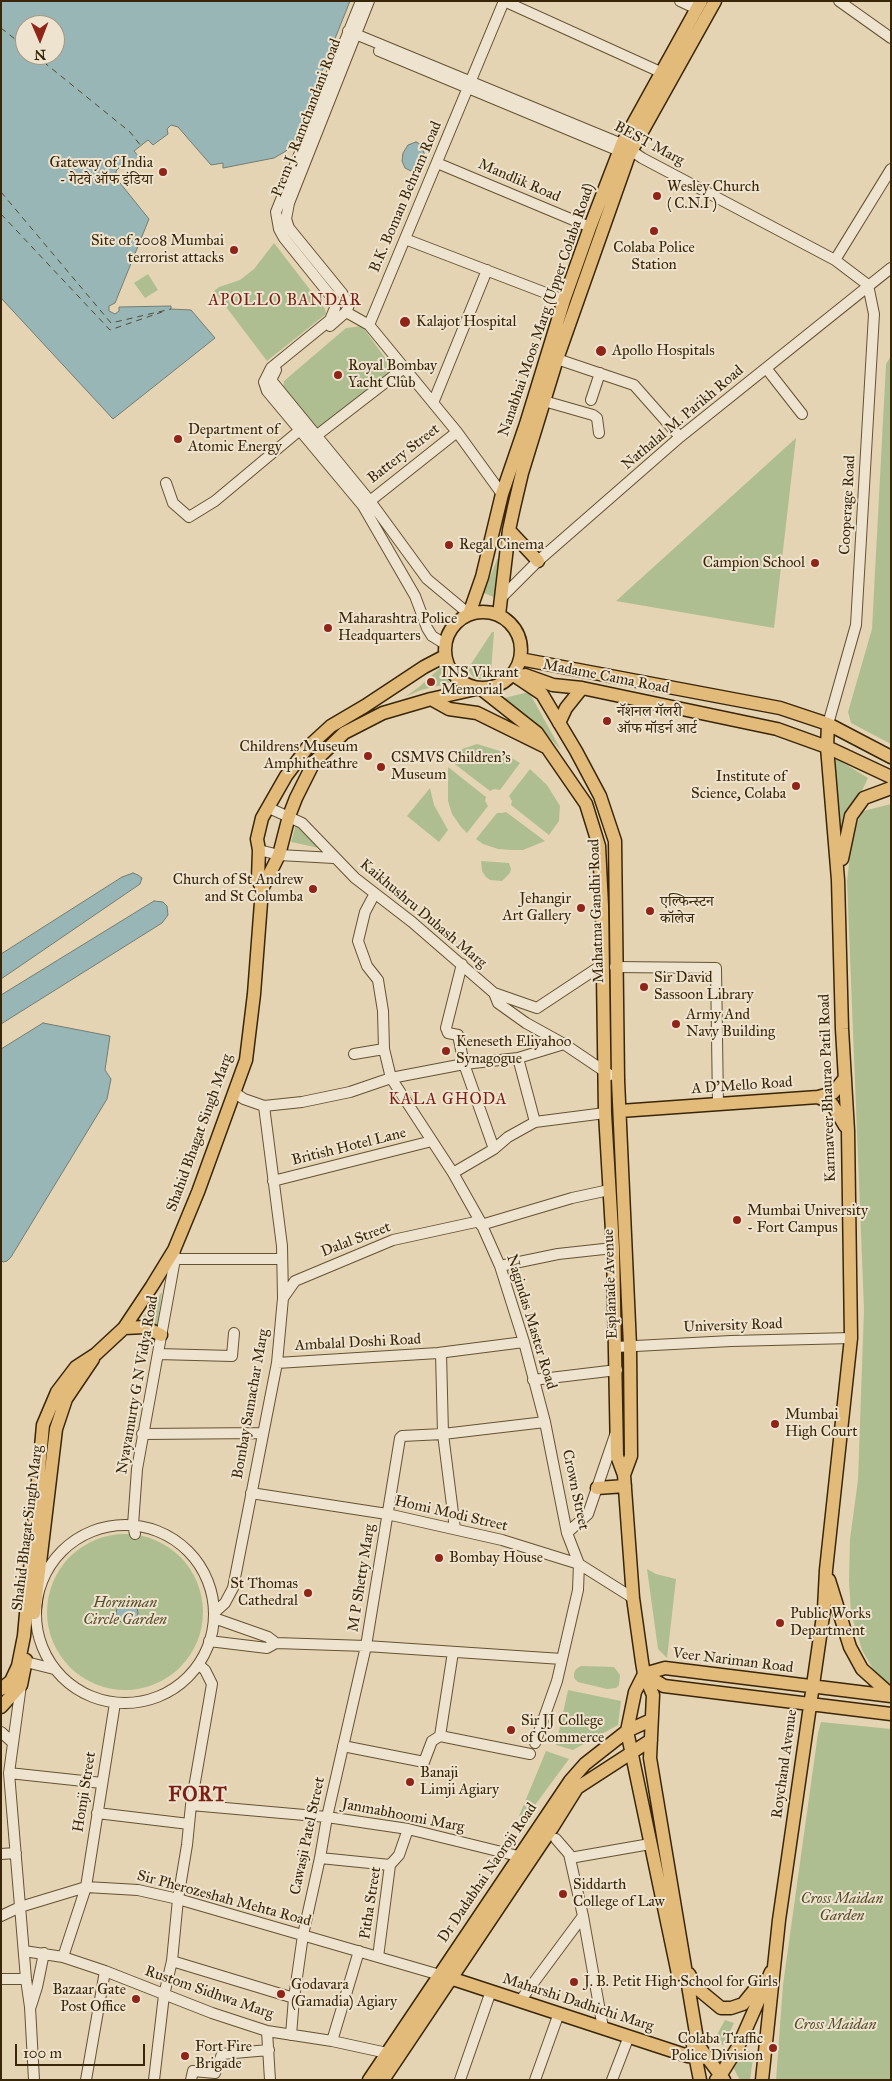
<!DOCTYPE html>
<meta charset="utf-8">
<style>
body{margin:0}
#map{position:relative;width:892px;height:2081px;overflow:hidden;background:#e5d4b3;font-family:"IM FELL Great Primer",serif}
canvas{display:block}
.frame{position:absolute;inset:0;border:2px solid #392608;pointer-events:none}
.north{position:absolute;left:15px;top:15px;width:50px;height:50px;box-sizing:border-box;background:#eee3ce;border:1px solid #a6977f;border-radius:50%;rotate:179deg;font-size:14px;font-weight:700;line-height:20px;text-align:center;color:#392608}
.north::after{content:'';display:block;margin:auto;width:18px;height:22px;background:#8f2418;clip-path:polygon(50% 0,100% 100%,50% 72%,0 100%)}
.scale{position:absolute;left:15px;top:2044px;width:130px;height:22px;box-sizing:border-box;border:2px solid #392608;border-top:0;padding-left:6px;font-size:15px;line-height:18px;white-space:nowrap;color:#392608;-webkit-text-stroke:4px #eee3ce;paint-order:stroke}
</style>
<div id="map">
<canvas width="892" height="2081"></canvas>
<div class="frame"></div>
<div class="north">N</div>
<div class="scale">100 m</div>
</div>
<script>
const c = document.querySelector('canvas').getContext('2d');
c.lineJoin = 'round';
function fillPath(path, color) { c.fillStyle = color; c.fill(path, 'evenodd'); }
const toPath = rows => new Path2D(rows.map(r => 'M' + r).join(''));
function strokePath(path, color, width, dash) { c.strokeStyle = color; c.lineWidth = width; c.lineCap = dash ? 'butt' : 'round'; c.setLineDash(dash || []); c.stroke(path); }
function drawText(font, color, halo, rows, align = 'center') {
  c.font = font + ' "IM FELL Great Primer","Noto Serif Devanagari",serif'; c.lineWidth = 4; c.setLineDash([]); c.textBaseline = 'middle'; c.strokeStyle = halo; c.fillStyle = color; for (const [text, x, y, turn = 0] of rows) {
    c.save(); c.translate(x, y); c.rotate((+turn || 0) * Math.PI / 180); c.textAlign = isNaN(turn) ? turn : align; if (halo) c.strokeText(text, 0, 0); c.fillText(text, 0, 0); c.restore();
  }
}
fillPath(toPath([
 [274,243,325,309,326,314,267,361,214,291,219,287,240,280,254,269],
 [148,274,158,290,145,298,134,283],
 [362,326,393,369,316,430,283,389,284,381,346,328],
 [891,356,891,744,851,723,848,712,872,629,886,364],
 [796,438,774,628,616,601],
 [497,559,499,559,496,598,484,593],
 [492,632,494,632,491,673,487,679,475,679,468,671,469,667],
 [441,667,450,683,421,690,405,697,419,687],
 [529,692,561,750,546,734,504,698],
 [477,744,500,751,520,763,500,790,494,789,490,791,452,762,462,749],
 [837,759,868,778,842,833,840,833,834,763],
 [448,767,486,797,485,801,488,806,467,833,461,827,452,814,448,801],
 [530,769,547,785,560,806,559,821,549,835,511,805,512,801,509,796],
 [430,788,434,805,448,830,439,842,407,816],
 [891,804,891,1686,873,1669,862,1650,851,1613,849,1581,850,1539,858,1480,864,1309,847,881,853,829,863,811],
 [506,812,545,841,523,850,512,850,498,849,483,844,476,839,497,813,502,813],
 [296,824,319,848,291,842],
 [481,861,509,863,511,869,510,873,502,881,490,880,486,877,482,871],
 [162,1292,157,1327,140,1321],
 '47 1612a78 78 0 1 1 156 0a78 78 0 1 1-156 0Z',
 [647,1569,656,1574,676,1579,667,1658,658,1649],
 [581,1666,614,1667,620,1675,619,1685,616,1688,607,1689,578,1682,574,1678,574,1673,576,1669],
 [568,1690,621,1701,618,1725,573,1750,556,1745],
 [821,1722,891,1729,891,2080,776,2080,783,1985,818,1733],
 [546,1751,569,1759,524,1820,519,1816],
 [725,2020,734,2023,724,2045,713,2042],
 [743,2051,754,2051,750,2080,740,2080,734,2069]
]), '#afbe90');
const water = toPath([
 [1,1,350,1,293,144,286,151,274,158,223,168,223,163,211,165,178,127,171,125,167,129,168,134,153,145,148,140,134,151,139,157,126,167,120,167,116,171,116,178,149,219,115,303,109,306,109,311,115,314,119,311,119,307,171,306,171,309,191,310,215,338,113,419,1,298,1,1],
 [25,25,55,25,55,55,25,55,25,25],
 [416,142,422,145,424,153,423,161,418,167,411,171,405,168,402,161,403,153,408,145,416,142],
 [133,873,138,875,142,878,140,884,1,979,1,954,122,877,133,873],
 [154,901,163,902,167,906,168,915,162,923,1,1024,1,995,154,901],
 [43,1023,110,1036,105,1070,111,1079,107,1099,11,1257,7,1261,3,1262,1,1260,1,1049,43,1023],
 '116 1613a11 11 0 1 1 22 0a11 11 0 1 1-22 0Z'
]);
fillPath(water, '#99b6b7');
strokePath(water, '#737c71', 1);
strokePath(toPath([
 [1,28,25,47],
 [35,55,130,132,141,146],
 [1,192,111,323,171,309],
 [1,214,110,330,162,312]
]), '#514a34', 1, [6, 5]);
const minor = toPath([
 [361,1,276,212,279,229,284,238,334,300,335,308,330,320,271,368,264,382,267,391,363,506,415,596,427,628,432,636,445,644],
 [504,1,667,75],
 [680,1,697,9],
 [839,1,891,38],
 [348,31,622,144,642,158,835,260,868,285],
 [379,51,624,153],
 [437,163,590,227],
 [405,239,564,300],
 [835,260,891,169],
 [346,312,349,305,342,293,289,228,286,219,289,203,369,1],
 [346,312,369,325,457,432,502,494],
 [369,325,504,1],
 [330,326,346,312],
 [557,359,634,385,680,437],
 [766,368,802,414],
 [276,370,271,380,370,501,427,579,469,614],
 [591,400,600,373],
 [544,401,593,415,597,418,599,433],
 [433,403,487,270],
 [316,436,404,368],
 [166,483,173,503,189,517,215,501,300,430],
 [370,501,457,432],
 [501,598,538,561,680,437,891,268],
 [828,724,856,625,874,314,868,285],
 [269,808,302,823,355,878,412,922,494,993,537,1008,602,965],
 [259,850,279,855,334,858],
 [374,895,365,912,358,941,367,966,378,980,383,1011,384,1049,391,1078,453,1173,480,1221,500,1266,524,1342,545,1422,567,1533,579,1564,578,1590,557,1681,535,1743],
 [462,964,446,1028,448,1033,458,1035,464,1064,494,1149],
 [615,967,716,968,718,1104],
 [494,993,498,1003,526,1023,564,1044,610,1075],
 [354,1054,384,1049],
 [518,1058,535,1122],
 [235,1093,244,1099,264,1106,302,1102,350,1092,391,1078,464,1064,518,1058,564,1044],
 [453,1173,494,1149,508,1137,535,1122,605,1113],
 [273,1181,432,1141],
 [481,1225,572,1198,609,1190],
 [175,1259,282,1259],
 [500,1266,558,1254,613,1248],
 [283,1298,295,1281,393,1240,480,1221],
 [616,1347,731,1341,851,1338],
 [441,1353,443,1434,455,1529],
 [158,1354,232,1356,234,1333],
 [277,1363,438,1353,524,1342],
 [533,1380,617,1370],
 [142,1434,263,1433],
 [251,1493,387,1514,502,1540,579,1564,633,1598],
 '36 1614a89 89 0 1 1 178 0a89 89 0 1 1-178 0Z',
 [567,1533,588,1514,615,1435],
 [135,1534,133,1525,137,1469,175,1259,174,1250],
 [215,1612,225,1603,233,1588,277,1363,283,1298,282,1246,264,1106],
 [214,1618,268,1637,276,1643,366,1646,562,1659],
 [209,1641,267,1648,276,1643],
 [26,1662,54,1669],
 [21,1685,9,1773,26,1979,30,2007,34,2080],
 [1,1732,12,1742],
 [440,1736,530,1754],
 [343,1746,424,1762,432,1741,440,1736,453,1652],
 [9,1773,102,1783],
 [191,1805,327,1817,408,1829,518,1856],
 [97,1813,189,1824],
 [556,1839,569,1854,583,1916,603,2028],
 [1,1854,16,1853],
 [320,1858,390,1865],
 [570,1858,650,1844],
 [1,1916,20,1907,86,1887,138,1890,178,1899,440,1975],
 [24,1951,63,1957,105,1971,212,2013,267,2031,332,2041,387,2053],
 [63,1957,86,1887,115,1703],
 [378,1957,390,1865,399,1855,408,1829],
 [172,1961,294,1998],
 [1,1979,26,1979],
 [520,2001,583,1916],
 [31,2006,37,1987,44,1953],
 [267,2031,270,2080],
 [291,2035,294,1998,303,1935,320,1858,327,1817,366,1646,400,1438,402,1436,443,1434,545,1422],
 [332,2041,359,1951],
 [86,2080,105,1971],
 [154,2080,164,1995,172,1961,178,1899,187,1845,191,1805,212,1684,205,1670,199,1665],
 [191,2080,193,2071,215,2073,222,2054,269,2050],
 [460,2080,491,1991],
 [535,2080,559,2013],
 [612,2080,629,2036]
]);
const major = toPath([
 [509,530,538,561],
 '445 650a38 38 0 1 1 76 0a38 38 0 1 1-76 0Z',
 [469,614,482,577,502,494,526,424,564,300,590,227,622,144,701,1],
 [499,615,509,530,514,507,522,473,557,359,629,155,715,1],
 [520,659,780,708,828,724,891,757],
 [512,674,542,694,576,751,600,796,615,841,618,1080,630,1346,631,1456,624,1475],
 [525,675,553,685,582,688,777,729,827,747,891,777],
 [431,699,449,709,477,713,546,747],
 [559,723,566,708,582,688],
 [842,859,851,816,864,798,891,788],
 [262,889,258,879,259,850,257,839,262,818,286,776,307,748,331,726,365,706,424,667,445,656],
 [818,1097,833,1093,845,1078],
 [620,1111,818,1097,832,1104,845,1126],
 [124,1328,145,1327,161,1335],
 [597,1488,625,1486],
 [829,1580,850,1647,862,1669,891,1695],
 [34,1613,56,1429,66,1399,93,1359],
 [644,1674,635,1692,627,1731,678,1974],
 [644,1674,664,1686,891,1714],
 [644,1674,665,1668,891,1696],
 [1,1689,11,1681,18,1666,24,1636,43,1425,57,1392,76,1367,96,1354,124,1328,152,1286,174,1250,198,1192,246,1060,254,994,262,889,279,855,289,816,296,798,314,762,344,733,383,713,431,699,480,688,537,733,586,804,599,846,602,906,605,1113,613,1248,617,1456,624,1475,633,1598,642,1662,644,1674,653,1695,650,1758,698,2045,724,2080],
 [1,1707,21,1685,26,1660],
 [689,1974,698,1989,721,2008,731,2008,743,2004,760,1983],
 [444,1976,688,2056,702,2058],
 [692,2040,700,2080],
 [369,2080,570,1781,585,1764,627,1731,651,1720],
 [383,2080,552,1828,577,1788,651,1740],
 [716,2080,720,2076,738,2047,771,1972],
 [762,2080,779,1920,824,1609,826,1570,851,1338,848,1131,842,1029,838,880,827,747,828,724]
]);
strokePath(minor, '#645233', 12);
strokePath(major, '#392608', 15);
strokePath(minor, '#eee3ce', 10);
strokePath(major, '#e2ba7a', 12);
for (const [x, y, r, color] of [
 [163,172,5,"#8f2418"],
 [657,196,5,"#8f2418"],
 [654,231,5,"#8f2418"],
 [234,250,5,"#8f2418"],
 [405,322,6,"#8f2418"],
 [601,351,6,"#8f2418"],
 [338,375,5,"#8f2418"],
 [178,439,5,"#8f2418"],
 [449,545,5,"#8f2418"],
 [815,563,5,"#8f2418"],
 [328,628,5,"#8f2418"],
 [431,682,5,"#8f2418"],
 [607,721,5,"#8f2418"],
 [368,756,5,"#8f2418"],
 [381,767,5,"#8f2418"],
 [796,786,5,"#8f2418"],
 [313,889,5,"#8f2418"],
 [581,908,5,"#8f2418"],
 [650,911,5,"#8f2418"],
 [644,987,5,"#8f2418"],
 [676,1024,5,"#8f2418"],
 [446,1051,5,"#8f2418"],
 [737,1220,5,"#8f2418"],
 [775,1424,5,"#8f2418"],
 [439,1558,5,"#8f2418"],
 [308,1593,5,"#8f2418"],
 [780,1623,5,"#8f2418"],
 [511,1730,5,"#8f2418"],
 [410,1782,5,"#8f2418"],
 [563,1894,5,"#8f2418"],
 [574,1982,5,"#8f2418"],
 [281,1994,5,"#8f2418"],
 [136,1999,5,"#8f2418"],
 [773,2048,5,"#8f2418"],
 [185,2056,5,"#8f2418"]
]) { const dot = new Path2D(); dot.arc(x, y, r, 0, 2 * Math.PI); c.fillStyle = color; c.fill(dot); strokePath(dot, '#eee3ce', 2); }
drawText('15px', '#392608', '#eee3ce', [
 ["Prem J. Ramchandani Road",307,118,-69],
 ["BEST Marg",649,144,28],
 ["Mandlik Road",519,181,23],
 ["B.K. Boman Behram Road",406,197,-67],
 ["Nanabhai Moos Marg (Upper Colaba Road)",547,310,-71],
 ["Nathalal M. Parikh Road",683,418,-40],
 ["Battery Street",404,454,-38],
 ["Cooperage Road",848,505,-87],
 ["Madame Cama Road",606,677,11],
 ["Mahatma Gandhi Road",597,911,-92],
 ["Kaikhushru Dubash Marg",423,914,40],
 ["A D'Mello Road",742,1086,-4],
 ["Karmaveer Bhaurao Patil Road",828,1088,-92],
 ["Shahid Bhagat Singh Marg",200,1133,-70],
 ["British Hotel Lane",349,1147,-14],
 ["Dalal Street",356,1240,-21],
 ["Esplanade Avenue",611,1284,-92],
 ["Nagindas Master Road",531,1322,73],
 ["University Road",733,1326,-2],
 ["Ambalal Doshi Road",358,1343,-3],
 ["Nyayamurty G N Vidya Road",138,1385,-80],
 ["Bombay Samachar Marg",251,1404,-80],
 ["Crown Street",575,1490,78],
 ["Homi Modi Street",451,1514,13],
 ["Shahid Bhagat Singh Marg",28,1528,-83],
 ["M P Shetty Marg",362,1578,-81],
 ["Veer Nariman Road",733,1661,7],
 ["Roychand Avenue",785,1764,-82],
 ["Homji Street",85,1792,-81],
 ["Janmabhoomi Marg",403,1816,11],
 ["Cawasji Patel Street",308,1836,-78],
 ["Dr Dadabhai Naoroji Road",488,1873,-56],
 ["Sir Pherozeshah Mehta Road",224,1899,15],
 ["Pitha Street",371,1903,-81],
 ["Rustom Sidhwa Marg",209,1993,19],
 ["Maharshi Dadhichi Marg",578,2003,18]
]);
drawText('15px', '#392608', '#eee3ce', [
 ["Gateway of India",153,163,"right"],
 ["- गेटवे ऑफ इंडिया",153,180,"right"],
 ["Wesley Church",667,187],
 ["( C.N.I )",667,204],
 ["Site of 2008 Mumbai",224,241,"right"],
 ["terrorist attacks",224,258,"right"],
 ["Colaba Police",654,248,"center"],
 ["Station",654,265,"center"],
 ["Kalajot Hospital",416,322],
 ["Apollo Hospitals",612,351],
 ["Royal Bombay",348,366],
 ["Yacht Club",348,383],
 ["Department of",188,430],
 ["Atomic Energy",188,447],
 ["Regal Cinema",459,545],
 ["Campion School",805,563,"right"],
 ["Maharashtra Police",338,619],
 ["Headquarters",338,636],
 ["INS Vikrant",441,673],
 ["Memorial",441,690],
 ["नॅशनल गॅलरी",617,712],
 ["ऑफ मॉडर्न आर्ट",617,729],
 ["Childrens Museum",358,747,"right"],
 ["Amphitheathre",358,764,"right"],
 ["CSMVS Children’s",391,758],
 ["Museum",391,775],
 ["Institute of",786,777,"right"],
 ["Science, Colaba",786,794,"right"],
 ["Church of St Andrew",303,880,"right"],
 ["and St Columba",303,897,"right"],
 ["Jehangir",571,899,"right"],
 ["Art Gallery",571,916,"right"],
 ["एल्फिन्स्टन",660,902],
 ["कॉलेज",660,919],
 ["Sir David",654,978],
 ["Sassoon Library",654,995],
 ["Army And",686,1015],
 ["Navy Building",686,1032],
 ["Keneseth Eliyahoo",456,1042],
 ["Synagogue",456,1059],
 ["Mumbai University",747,1211],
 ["- Fort Campus",747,1228],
 ["Mumbai",785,1415],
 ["High Court",785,1432],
 ["Bombay House",449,1558],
 ["St Thomas",298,1584,"right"],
 ["Cathedral",298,1601,"right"],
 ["Public Works",790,1614],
 ["Department",790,1631],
 ["Sir JJ College",521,1721],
 ["of Commerce",521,1738],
 ["Banaji",420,1773],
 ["Limji Agiary",420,1790],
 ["Siddarth",573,1885],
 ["College of Law",573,1902],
 ["J. B. Petit High School for Girls",584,1982],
 ["Godavara",291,1985],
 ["(Gamadia) Agiary",291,2002],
 ["Bazaar Gate",126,1990,"right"],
 ["Post Office",126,2007,"right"],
 ["Colaba Traffic",763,2039,"right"],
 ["Police Division",763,2056,"right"],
 ["Fort Fire",195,2047],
 ["Brigade",195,2064]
], 'left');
drawText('italic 15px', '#564c2a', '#eee3ce', [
 ["Horniman",125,1603],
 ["Circle Garden",125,1620],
 ["Cross Maidan",842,1899],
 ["Garden",842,1916],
 ["Cross Maidan",835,2025]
]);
c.letterSpacing = '1px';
drawText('16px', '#7a1f14', '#eee3ce', [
 ["APOLLO BANDAR",285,301],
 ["KALA GHODA",448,1100]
]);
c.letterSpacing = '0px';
c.letterSpacing = '1px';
drawText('bold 20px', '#7a1f14', '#eee3ce', [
 ["FORT",198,1796]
]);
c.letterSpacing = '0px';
</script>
